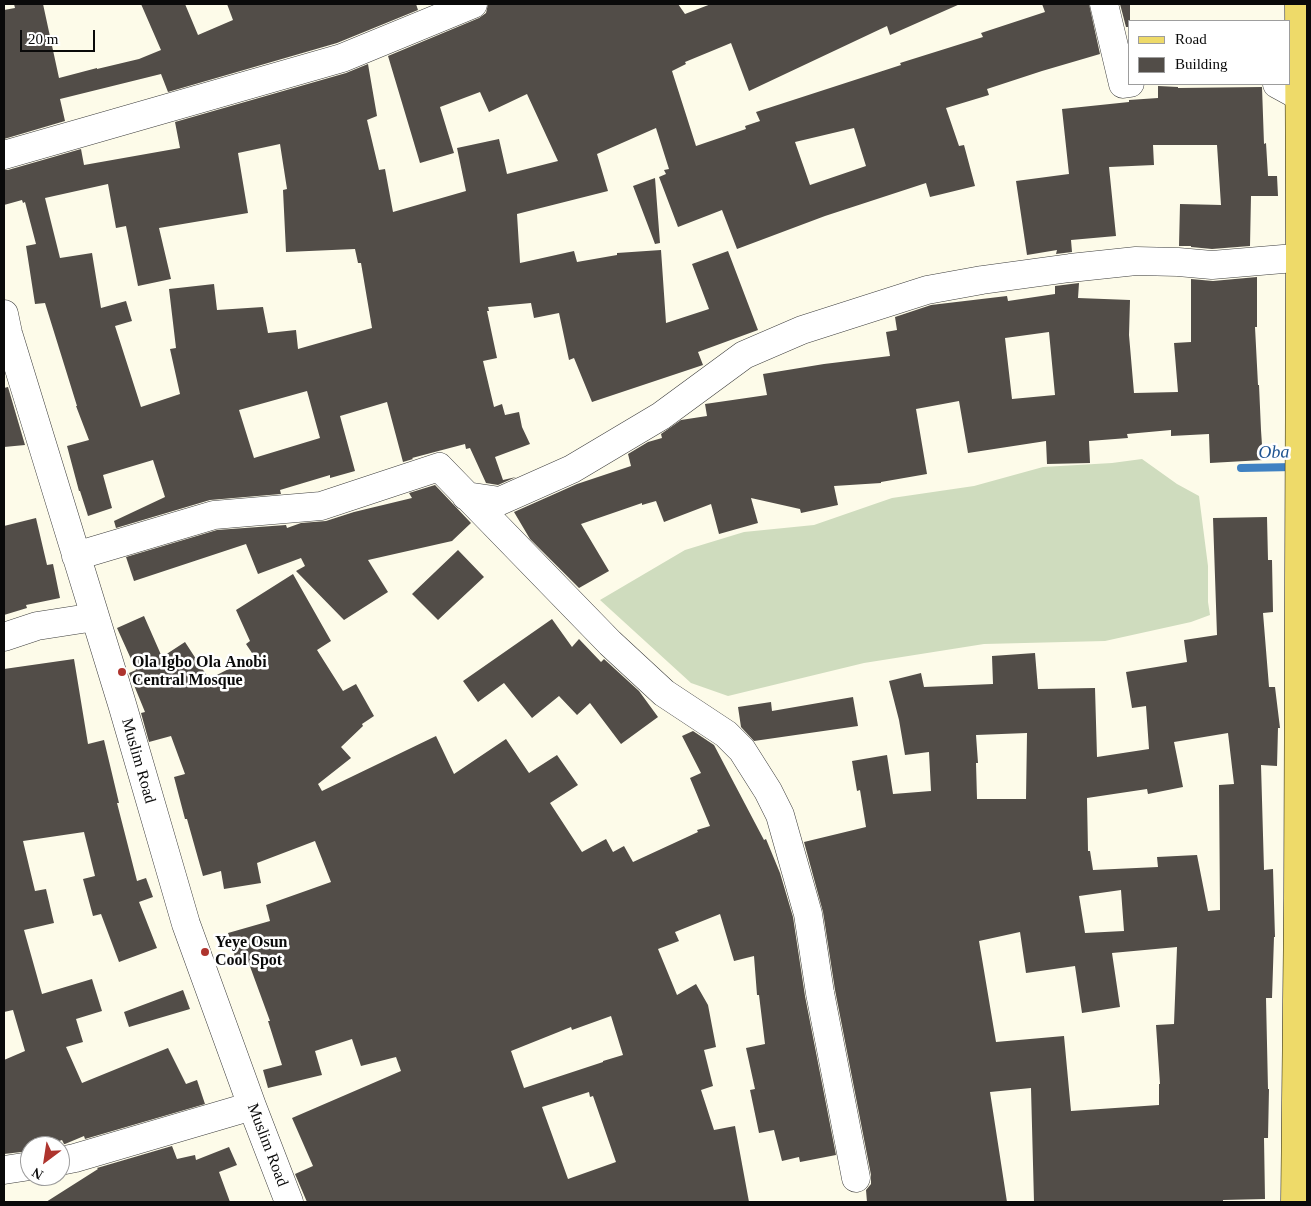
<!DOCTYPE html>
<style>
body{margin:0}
#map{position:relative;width:1311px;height:1206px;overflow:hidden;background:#fdfbe9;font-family:"Times New Roman",serif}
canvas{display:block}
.frame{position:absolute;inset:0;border:5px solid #0a0a0a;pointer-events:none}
.legend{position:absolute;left:1128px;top:20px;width:162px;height:65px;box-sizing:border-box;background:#fff;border:1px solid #9d9d9d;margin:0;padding:6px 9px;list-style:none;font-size:15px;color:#0a0a0a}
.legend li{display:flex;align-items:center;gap:10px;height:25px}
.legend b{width:25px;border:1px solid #9d9d9d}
.north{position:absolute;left:20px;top:1136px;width:50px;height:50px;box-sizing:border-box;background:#fff;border:1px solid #9d9d9d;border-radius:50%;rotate:211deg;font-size:14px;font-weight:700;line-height:20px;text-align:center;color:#0a0a0a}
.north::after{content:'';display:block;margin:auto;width:18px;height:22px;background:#ae342e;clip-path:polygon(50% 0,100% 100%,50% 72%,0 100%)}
.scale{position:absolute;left:20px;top:30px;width:75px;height:22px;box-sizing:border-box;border:2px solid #0a0a0a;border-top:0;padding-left:6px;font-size:15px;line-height:18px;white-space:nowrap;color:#0a0a0a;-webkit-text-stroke:4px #fff;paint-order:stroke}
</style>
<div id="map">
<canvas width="1311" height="1206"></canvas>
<div class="frame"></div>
<ul class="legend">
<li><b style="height:6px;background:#eeda69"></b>Road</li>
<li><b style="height:14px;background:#524d48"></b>Building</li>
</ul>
<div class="north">N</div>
<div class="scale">20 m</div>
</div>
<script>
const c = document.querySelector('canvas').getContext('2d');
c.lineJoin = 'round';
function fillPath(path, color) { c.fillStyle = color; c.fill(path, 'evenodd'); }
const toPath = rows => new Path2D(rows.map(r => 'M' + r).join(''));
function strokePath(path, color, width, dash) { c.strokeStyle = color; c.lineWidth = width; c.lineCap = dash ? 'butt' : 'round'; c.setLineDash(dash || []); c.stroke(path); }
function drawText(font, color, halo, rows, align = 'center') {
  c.font = font + ' "Times New Roman",serif'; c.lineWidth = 5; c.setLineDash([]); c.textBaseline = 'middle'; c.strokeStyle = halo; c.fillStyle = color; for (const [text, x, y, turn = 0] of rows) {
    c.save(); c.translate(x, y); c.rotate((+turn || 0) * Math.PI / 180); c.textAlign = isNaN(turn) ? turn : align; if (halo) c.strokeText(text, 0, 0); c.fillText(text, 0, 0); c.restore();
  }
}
fillPath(toPath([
 [1142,459,1177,484,1199,496,1208,566,1208,602,1210,615,1191,622,1105,641,984,644,864,663,728,696,691,683,600,600,685,550,744,532,814,525,892,498,974,486,1043,467,1112,463]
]), '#cfdcbe');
strokePath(toPath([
 [1241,468,1294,467]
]), '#3f81c2', 8);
fillPath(toPath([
 [14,4,43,4,59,78,97,68,97,69,139,59,161,50,141,4,185,4,198,35,233,20,227,4,416,4,418,10,337,43,168,92,161,74,60,99,65,121,4,139,4,10,15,8],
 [488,4,678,4,685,14,711,4,960,4,890,35,887,26,749,91,731,43,685,62,686,64,672,71,696,146,746,129,745,126,760,121,756,112,901,65,900,63,983,37,981,33,1045,12,1042,4,1089,4,1100,54,1042,71,987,89,989,95,946,108,959,146,964,145,975,186,930,197,926,183,825,216,737,249,722,210,678,227,659,177,666,174,664,170,669,169,656,128,597,154,608,191,517,214,520,263,574,251,577,262,617,255,617,253,661,250,666,323,709,309,692,264,728,251,758,330,698,352,703,365,592,402,574,358,569,360,559,313,534,318,531,303,488,307,489,311,487,311,497,358,483,361,494,407,502,404,505,415,519,412,522,427,530,444,495,457,503,480,516,477,498,485,486,483,470,448,466,449,465,444,412,458,413,459,403,462,387,402,340,416,355,471,330,478,330,475,280,490,281,494,210,500,116,528,114,521,165,497,153,460,103,475,112,508,88,516,80,491,79,491,67,446,89,440,76,406,77,406,45,303,35,304,26,246,36,244,25,202,23,203,22,200,4,205,4,170,8,170,81,149,84,165,180,148,175,122,346,73,368,64,377,116,367,120,379,170,385,169,393,212,466,191,457,148,499,139,507,174,558,161,527,94,489,112,480,92,440,107,454,153,420,163,388,56,479,18,486,13],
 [854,128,866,166,810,185,795,142],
 [280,144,287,189,283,190,286,252,355,249,358,263,361,263,372,328,298,349,296,330,268,333,263,307,217,310,214,284,169,289,176,348,170,349,180,394,141,407,115,326,132,321,126,301,101,308,92,253,60,258,45,198,108,184,116,228,126,226,138,286,171,279,159,228,248,213,238,153],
 [307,391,320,438,254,458,239,410],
 [1120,4,1130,4,1130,27,1126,27],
 [1158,86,1178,87,1178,88,1262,87,1264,144,1266,143,1268,176,1277,176,1278,196,1251,196,1250,246,1212,249,1191,247,1191,246,1179,246,1180,204,1221,205,1217,145,1153,145,1154,165,1109,167,1116,236,1071,240,1072,252,1056,254,1057,250,1027,255,1016,181,1069,174,1062,109,1129,102,1129,100,1158,98],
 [655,178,660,243,655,244,633,186],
 [1257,277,1257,327,1255,327,1258,385,1259,385,1261,430,1263,460,1210,463,1209,434,1171,436,1171,430,1127,434,1128,438,1089,441,1090,463,1047,464,1046,441,968,453,959,401,916,409,927,474,881,482,881,483,834,486,838,505,801,513,800,509,751,498,758,523,719,534,711,504,664,522,656,501,642,505,642,503,581,524,609,571,579,588,530,539,514,512,577,484,631,466,628,454,648,442,662,438,661,434,681,420,707,416,705,404,767,395,763,374,824,364,890,356,886,332,897,330,895,317,931,305,1007,296,1008,301,1055,294,1055,286,1079,283,1078,298,1130,300,1129,335,1134,393,1178,392,1174,343,1191,342,1191,279,1213,281],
 [1049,332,1055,395,1012,399,1005,338],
 [8,387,25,445,4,447,4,388],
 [435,485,471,523,452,541,368,560,388,592,344,620,296,571,305,566,301,558,258,574,246,544,134,581,126,557,217,530,286,525,287,528,301,523,326,521,354,512,412,498,409,493],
 [1267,517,1268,560,1272,560,1273,612,1263,613,1269,687,1275,687,1280,728,1278,728,1277,766,1261,765,1264,870,1273,869,1275,937,1274,937,1272,998,1266,998,1268,1089,1269,1089,1268,1138,1264,1138,1265,1199,1223,1200,1223,1202,1034,1202,1031,1088,990,1092,1007,1202,867,1202,866,1190,871,1184,871,1175,835,990,823,912,804,842,866,827,860,790,857,791,852,761,887,755,893,794,931,791,929,752,905,755,899,720,889,681,921,673,924,687,993,684,992,656,1035,653,1038,689,1095,688,1097,757,1149,749,1146,706,1132,708,1126,672,1187,662,1184,640,1217,635,1213,518],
 [1027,733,1026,799,977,799,976,763,978,763,976,735],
 [1228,733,1234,784,1219,785,1220,910,1208,911,1197,855,1157,857,1158,867,1093,870,1090,851,1088,851,1087,798,1147,789,1148,794,1183,787,1174,742],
 [1121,890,1124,931,1085,933,1079,896],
 [1020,932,1026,973,1075,966,1082,1013,1120,1007,1112,953,1177,947,1174,1024,1156,1025,1160,1084,1159,1084,1159,1105,1071,1111,1064,1036,996,1042,979,941],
 [36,518,47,565,53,564,60,598,26,605,27,608,4,615,4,526],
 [458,550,484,577,438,620,412,594],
 [293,574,331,641,317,650,343,691,356,684,374,716,362,724,363,726,341,747,351,758,318,784,322,791,436,736,454,774,506,739,529,773,557,755,578,785,550,803,582,852,606,839,613,852,624,846,633,862,698,832,697,830,710,826,690,778,701,773,682,736,693,731,714,745,764,840,766,839,780,873,793,917,805,996,836,1155,800,1162,799,1157,782,1161,774,1130,759,1133,750,1090,755,1089,746,1048,765,1044,759,995,757,995,754,956,734,961,720,914,675,932,679,941,658,949,677,995,696,984,708,1005,716,1047,704,1050,713,1086,701,1090,714,1130,735,1126,749,1202,307,1202,295,1174,313,1166,292,1118,401,1071,396,1057,361,1066,352,1039,315,1051,322,1075,268,1088,263,1070,282,1065,268,1021,270,1021,248,961,237,964,228,933,270,921,266,905,331,882,315,841,257,863,261,883,224,889,221,871,203,876,187,819,185,819,174,777,185,774,171,736,149,742,141,713,145,712,129,673,136,670,117,628,144,616,162,657,185,642,209,679,254,656,246,644,250,641,236,610],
 [611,1016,623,1055,603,1061,603,1062,524,1088,511,1051,571,1027,572,1030],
 [589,1092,590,1097,593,1096,616,1162,568,1179,542,1107],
 [552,619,572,647,579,639,601,662,604,659,639,691,658,717,621,744,590,703,577,715,559,696,532,718,504,683,478,702,463,681],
 [74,659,88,744,104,740,119,803,117,803,137,881,146,878,153,897,139,902,157,948,119,962,101,914,93,916,83,879,95,876,84,832,23,841,35,891,46,889,54,923,24,930,42,994,92,979,102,1011,76,1019,83,1042,66,1047,82,1083,168,1048,186,1084,197,1080,205,1104,85,1139,84,1136,65,1144,64,1144,62,1140,45,1146,30,1146,30,1151,4,1154,4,1060,25,1051,13,1010,4,1012,4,669],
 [853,697,858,726,754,741,741,727,738,707,771,702,772,711],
 [183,990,190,1009,129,1027,124,1012],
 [172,1146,177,1159,195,1155,196,1160,229,1147,237,1165,219,1172,230,1202,46,1202,98,1169,97,1168]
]), '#524d48');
const minor = toPath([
 [1104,4,1123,84,1130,83],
 [1277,84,1299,96],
 [4,155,342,58,473,4],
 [4,314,8,333,122,704,186,924,252,1106,289,1202],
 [466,496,500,501,572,469,661,416,744,355,802,330,927,290,982,280,1070,268,1136,261,1178,262,1212,265,1307,257],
 [76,556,214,515,321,506,439,467,610,643,664,693,726,734,742,750,768,791,780,815,808,914,820,993,856,1178],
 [4,637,37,626,95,617],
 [60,1161,75,1158,252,1106],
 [4,1170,30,1166]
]);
const major = toPath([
 [1295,1202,1298,899,1300,257,1299,4]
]);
strokePath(minor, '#3d3d3d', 29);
strokePath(major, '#1b1b1b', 29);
strokePath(minor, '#fff', 28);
strokePath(major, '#eeda69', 28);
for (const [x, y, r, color] of [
 [122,672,5,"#ae342e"],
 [205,952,5,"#ae342e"]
]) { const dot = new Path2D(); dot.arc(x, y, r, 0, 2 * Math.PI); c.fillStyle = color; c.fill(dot); strokePath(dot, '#fff', 2); }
drawText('bold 16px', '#0a0a0a', '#fff', [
 ["Ola Igbo Ola Anobi",132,663],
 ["Central Mosque",132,681],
 ["Yeye Osun",215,943],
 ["Cool Spot",215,961]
], 'left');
drawText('16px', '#0a0a0a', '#fff', [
 ["Muslim Road",138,761,74],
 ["Muslim Road",267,1145,69]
]);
drawText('italic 18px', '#1f5491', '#fff', [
 ["Oba",1274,453,-1]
]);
</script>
